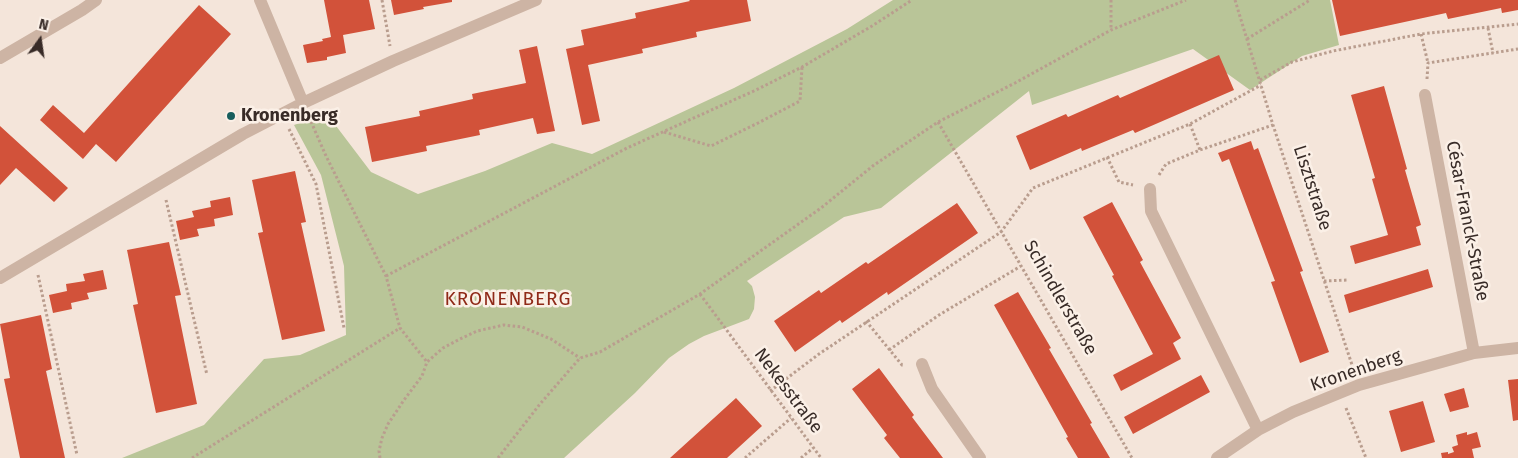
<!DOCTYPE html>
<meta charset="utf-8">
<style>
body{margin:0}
#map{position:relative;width:1518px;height:458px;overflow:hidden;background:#f4e5da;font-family:"Fira Sans",sans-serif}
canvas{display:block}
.north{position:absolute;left:15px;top:15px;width:50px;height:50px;-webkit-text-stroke:4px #fbf0e7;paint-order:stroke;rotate:14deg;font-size:14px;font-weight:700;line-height:20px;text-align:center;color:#382b27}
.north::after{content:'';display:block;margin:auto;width:18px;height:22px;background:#382b27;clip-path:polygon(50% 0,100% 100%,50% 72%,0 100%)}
</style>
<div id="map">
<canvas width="1518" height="458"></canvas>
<div class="north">N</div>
</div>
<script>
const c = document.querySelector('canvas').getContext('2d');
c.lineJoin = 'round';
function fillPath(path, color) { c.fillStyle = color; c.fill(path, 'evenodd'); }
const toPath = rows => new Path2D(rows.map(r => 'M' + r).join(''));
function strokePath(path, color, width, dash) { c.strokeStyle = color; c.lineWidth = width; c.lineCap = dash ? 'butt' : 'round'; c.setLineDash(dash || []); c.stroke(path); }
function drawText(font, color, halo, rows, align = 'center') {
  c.font = font + ' "Fira Sans",sans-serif'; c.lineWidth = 5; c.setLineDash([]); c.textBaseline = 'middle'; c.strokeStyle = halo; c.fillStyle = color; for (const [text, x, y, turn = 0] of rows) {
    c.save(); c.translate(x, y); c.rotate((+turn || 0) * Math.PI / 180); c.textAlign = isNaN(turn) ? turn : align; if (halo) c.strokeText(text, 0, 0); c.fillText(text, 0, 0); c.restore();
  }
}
fillPath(toPath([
 [893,0,1330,0,1339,45,1302,56,1250,90,1193,49,1032,105,1029,91,881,208,844,217,747,281,752,286,755,297,754,309,749,319,704,336,689,344,669,358,635,393,564,458,122,458,204,425,264,359,300,355,346,335,344,266,321,175,294,125,327,114,371,172,418,194,485,171,552,143,592,154,734,88,847,29]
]), '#b9c598');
fillPath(toPath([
 [324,0,369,0,375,29,343,35,346,53,327,57,327,60,307,63,303,45,323,41,322,39,331,37],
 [391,0,452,0,452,2,423,7,424,9,394,15],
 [689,0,747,0,751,21,696,32,697,37,642,49,643,53,588,65,600,121,582,125,566,49,584,45,581,30,636,18,635,13,690,1],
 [1332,0,1518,0,1518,10,1502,13,1501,8,1448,19,1446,13,1340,36],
 [199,5,231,34,116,162,96,144,83,159,40,120,53,105,84,133],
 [537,46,555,131,537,134,533,118,479,130,480,135,426,146,427,151,372,162,365,127,420,116,419,111,473,99,472,94,526,83,519,50],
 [1219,55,1234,90,1135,133,1133,130,1082,151,1081,148,1030,170,1016,136,1066,114,1068,117,1118,95,1120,98],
 [1384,86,1407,169,1405,170,1421,225,1416,227,1421,245,1355,264,1350,246,1388,235,1372,179,1375,178,1351,95],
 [0,126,68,188,54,202,16,168,0,185],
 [1251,141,1254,150,1258,148,1303,271,1300,272,1329,352,1300,363,1271,282,1275,281,1229,159,1222,162,1218,153],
 [295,171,306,222,301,223,325,331,282,340,258,233,263,232,252,180],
 [230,197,233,215,214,219,215,226,197,229,199,236,180,240,176,221,194,217,192,211,211,207,210,201],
 [1112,202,1143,260,1140,262,1181,338,1173,343,1181,359,1121,391,1113,375,1153,354,1112,276,1114,275,1083,217],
 [957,203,978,233,888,295,887,292,842,323,840,320,795,352,774,321,819,290,821,293,866,262,868,264],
 [169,242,181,295,175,296,197,404,156,413,133,305,138,304,127,250],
 [1428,269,1433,287,1349,313,1344,295],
 [103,270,107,289,87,293,89,299,71,303,72,309,53,313,49,295,67,291,66,284,85,281,83,274],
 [1018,292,1051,348,1049,349,1092,423,1090,424,1110,458,1078,458,1066,438,1068,437,994,305],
 [41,315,52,369,46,371,65,458,20,458,4,379,10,378,0,324],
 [879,368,914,415,912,417,943,458,900,458,884,438,887,435,852,389],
 [1201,375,1210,392,1133,434,1124,417],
 [1518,379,1518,420,1513,421,1508,380],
 [1464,388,1469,407,1450,412,1444,394],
 [736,398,762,426,727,458,670,458],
 [1423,401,1435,442,1401,452,1389,411],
 [1467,432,1467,435,1477,432,1481,447,1472,449,1474,458,1442,458,1441,453,1448,452,1448,454,1454,452,1452,447,1458,445,1456,435]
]), '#d2523a');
strokePath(toPath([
 [382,0,390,46],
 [1111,0,1111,30],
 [1235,0,1273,125,1354,371],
 [1488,28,1493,53],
 [1421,34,1428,63],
 [1247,39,1310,0],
 [1427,79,1428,63,1518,49],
 [1260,80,1292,62,1333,51,1421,34,1518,24],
 [309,117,326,156,386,276,400,328,427,362],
 [938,122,1132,458],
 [1190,124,1200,150],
 [289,129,316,184,344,328],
 [664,132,711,146,758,123,800,101,802,67],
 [1107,157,1119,182,1133,185],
 [1159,175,1166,164,1200,150,1273,125],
 [166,200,207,375],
 [38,275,77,455],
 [386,276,627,148,756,90,802,67,872,26,912,0],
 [1324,281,1348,280],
 [700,294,821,458],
 [866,321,902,365,905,365],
 [889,350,939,315,1021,266],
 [770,391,819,354,1001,232,1033,188,1190,124,1261,85],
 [1346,408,1366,458],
 [192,458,400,328],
 [380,458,379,451,382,438,388,424,404,400,422,376,427,362,443,348,460,339,477,331,504,325,522,327,551,339,580,358],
 [498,458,540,404,580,358,600,352,700,294,821,208,874,165,938,122,1015,83,1111,30,1186,0],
 [745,458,791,418],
 [801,458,813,448]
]), '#b99d8e', 3, [2.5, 2.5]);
strokePath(toPath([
 [260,0,303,103],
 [0,58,82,10,96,0],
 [1425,95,1474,353],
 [1150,189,1151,211,1258,430],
 [0,278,243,134,303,103,393,61,536,0],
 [922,364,932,389,980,458],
 [1217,458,1258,430,1293,412,1359,385,1474,353,1518,348]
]), '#cdb4a4', 12);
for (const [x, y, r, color] of [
 [231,116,5,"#185e5d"]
]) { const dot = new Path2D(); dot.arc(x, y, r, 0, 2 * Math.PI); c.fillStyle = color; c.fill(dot); strokePath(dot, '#fbf0e7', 2); }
drawText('bold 18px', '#382b27', '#fbf0e7', [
 ["Kronenberg",241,116]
], 'left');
drawText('18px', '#382b27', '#fbf0e7', [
 ["Lisztstraße",1312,188,72],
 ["César-Franck-Straße",1467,221,79],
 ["Schindlerstraße",1060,298,60],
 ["Kronenberg",1356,371,-19],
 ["Nekesstraße",788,391,53]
]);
c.letterSpacing = '1px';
drawText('19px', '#8f2a18', '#fbf0e7', [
 ["KRONENBERG",508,300]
]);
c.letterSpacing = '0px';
</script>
